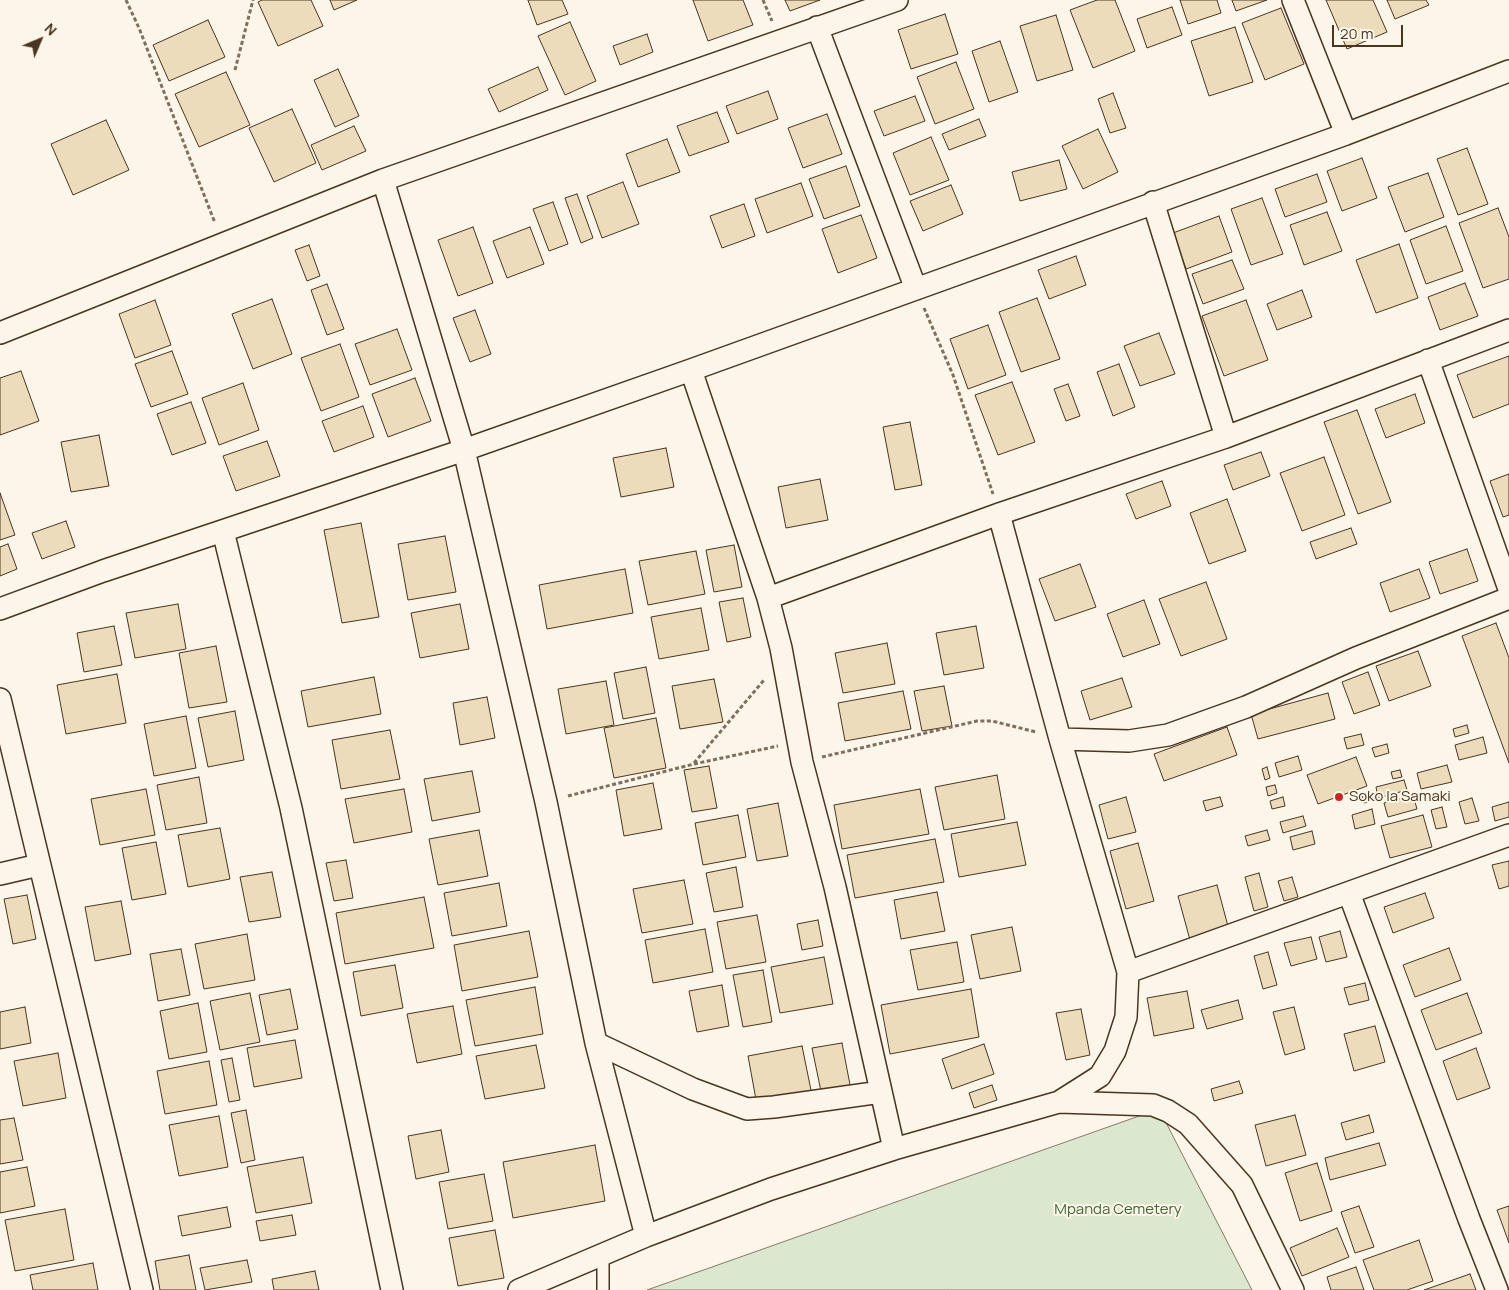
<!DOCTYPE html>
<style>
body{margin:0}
#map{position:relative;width:1509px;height:1290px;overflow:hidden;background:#fbf6e9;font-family:Manrope,sans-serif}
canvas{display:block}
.north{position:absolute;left:15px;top:15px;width:50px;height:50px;-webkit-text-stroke:4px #fbf6e9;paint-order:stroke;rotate:45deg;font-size:14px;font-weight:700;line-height:20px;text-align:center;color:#4a3520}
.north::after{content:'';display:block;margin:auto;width:18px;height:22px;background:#4a3520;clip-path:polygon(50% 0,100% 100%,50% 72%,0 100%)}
.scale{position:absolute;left:1332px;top:25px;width:71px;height:22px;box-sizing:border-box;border:2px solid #4a3520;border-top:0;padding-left:6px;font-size:15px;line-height:18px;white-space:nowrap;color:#4a3520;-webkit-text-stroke:4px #fbf6e9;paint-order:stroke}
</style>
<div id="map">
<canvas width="1509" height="1290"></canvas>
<div class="north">N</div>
<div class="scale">20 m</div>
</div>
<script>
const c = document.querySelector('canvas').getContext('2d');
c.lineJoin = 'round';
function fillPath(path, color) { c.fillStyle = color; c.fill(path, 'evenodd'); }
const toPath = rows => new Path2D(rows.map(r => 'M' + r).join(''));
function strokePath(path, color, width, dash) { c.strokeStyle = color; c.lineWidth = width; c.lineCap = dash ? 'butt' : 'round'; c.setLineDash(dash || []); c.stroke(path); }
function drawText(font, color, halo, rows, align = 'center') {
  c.font = font + ' Manrope,sans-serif'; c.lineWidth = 4; c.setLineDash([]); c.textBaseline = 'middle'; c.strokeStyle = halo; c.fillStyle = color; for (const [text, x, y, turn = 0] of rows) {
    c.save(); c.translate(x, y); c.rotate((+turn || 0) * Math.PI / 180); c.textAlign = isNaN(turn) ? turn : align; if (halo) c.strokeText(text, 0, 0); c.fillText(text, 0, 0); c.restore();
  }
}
const green = toPath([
 [1159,1109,1252,1290,647,1290,1159,1109]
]);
fillPath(green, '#dce7d0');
strokePath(green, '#887966', 1);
const building = toPath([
 [262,0,311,0,323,26,278,46,258,2,262,0],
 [330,0,357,0,334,10,330,0],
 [528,0,562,0,568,14,537,25,528,0],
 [693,0,743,0,753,25,708,41,693,0],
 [785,0,820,0,790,11,785,0],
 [1097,0,1115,0,1135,51,1093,68,1070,10,1097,0],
 [1180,0,1217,0,1221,13,1188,24,1180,0],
 [1232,0,1267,0,1236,11,1232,0],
 [1326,0,1373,0,1387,32,1347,49,1326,0],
 [1387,0,1426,0,1429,5,1395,19,1387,0],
 [1172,7,1182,35,1147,48,1137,19,1172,7],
 [1281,8,1304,64,1265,80,1242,23,1281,8],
 [945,14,958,54,911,69,898,30,945,14],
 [1056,15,1073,70,1037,81,1020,26,1056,15],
 [208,20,225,57,169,81,153,45,208,20],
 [570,22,596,81,565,95,538,36,570,22],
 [1235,27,1253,82,1209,96,1191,41,1235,27],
 [647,34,653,52,620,65,613,46,647,34],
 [1000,41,1018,92,989,102,972,51,1000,41],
 [956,62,974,109,935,124,917,77,956,62],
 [538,67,548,90,499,112,488,89,538,67],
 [338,69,359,116,335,127,314,80,338,69],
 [226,72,250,125,199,147,175,94,226,72],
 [768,91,778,119,737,134,726,106,768,91],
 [1113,93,1126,128,1110,133,1098,99,1113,93],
 [915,96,925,121,884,136,874,111,915,96],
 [292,109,316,163,274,182,249,128,292,109],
 [717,112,729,142,689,156,677,126,717,112],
 [827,114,842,154,803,168,788,128,827,114],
 [979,119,986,136,949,150,942,134,979,119],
 [106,120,129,170,73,195,51,144,106,120],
 [354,126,366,151,322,170,311,145,354,126],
 [1098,129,1118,172,1083,189,1062,146,1098,129],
 [931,137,949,180,910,195,893,153,931,137],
 [667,139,680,172,638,187,626,154,667,139],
 [1467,148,1488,204,1458,215,1437,159,1467,148],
 [1362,158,1377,198,1342,211,1327,171,1362,158],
 [1059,160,1067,189,1020,201,1012,172,1059,160],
 [846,166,860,206,824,219,809,179,846,166],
 [1428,173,1444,217,1405,232,1388,187,1428,173],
 [1317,174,1327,202,1285,217,1275,189,1317,174],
 [623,182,639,224,602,238,587,196,623,182],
 [801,183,813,216,767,233,755,199,801,183],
 [951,185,963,214,923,231,910,201,951,185],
 [577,194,593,238,581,243,565,198,577,194],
 [1262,198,1283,254,1251,265,1231,209,1262,198],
 [553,202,568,244,549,251,533,209,553,202],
 [744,204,755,236,722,248,710,216,744,204],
 [1498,208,1509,237,1509,279,1483,288,1459,223,1498,208],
 [1327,212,1342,251,1304,265,1290,225,1327,212],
 [861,215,877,258,838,273,822,229,861,215],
 [1219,216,1232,252,1186,269,1173,233,1219,216],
 [1446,226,1463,271,1426,284,1410,240,1446,226],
 [473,227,493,283,458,296,438,240,473,227],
 [530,227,544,264,507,278,493,241,530,227],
 [1399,244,1418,298,1376,313,1356,260,1399,244],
 [309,245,320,276,307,281,295,250,309,245],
 [1076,256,1086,285,1049,299,1038,270,1076,256],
 [1232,260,1244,289,1203,304,1192,274,1232,260],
 [1465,283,1478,316,1440,330,1428,297,1465,283],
 [327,284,344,329,327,335,311,290,327,284],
 [1302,290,1312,317,1277,330,1267,304,1302,290],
 [1037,298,1060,359,1021,372,999,312,1037,298],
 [272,299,292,354,253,369,232,314,272,299],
 [155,300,171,345,135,358,119,314,155,300],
 [1246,300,1268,360,1224,376,1202,316,1246,300],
 [475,310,491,354,470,362,453,318,475,310],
 [988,325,1006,375,968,389,950,339,988,325],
 [397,329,412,370,370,385,355,344,397,329],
 [1159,333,1175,374,1140,386,1124,346,1159,333],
 [340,344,359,397,321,411,301,358,340,344],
 [172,351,188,394,151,407,135,364,172,351],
 [1509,356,1509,404,1473,418,1457,375,1509,356],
 [1119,364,1135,407,1113,416,1097,372,1119,364],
 [21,371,39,421,0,435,0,378,21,371],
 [415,378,431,421,388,437,372,394,415,378],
 [1012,382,1035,442,998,455,975,395,1012,382],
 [243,383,259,430,219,445,202,398,243,383],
 [1068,384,1080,416,1066,421,1054,389,1068,384],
 [1415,394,1425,423,1386,438,1375,409,1415,394],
 [191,402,206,443,172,455,157,414,191,402],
 [363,406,374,437,334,452,322,421,363,406],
 [1357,410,1391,502,1358,514,1324,422,1357,410],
 [910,422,922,485,895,490,883,427,910,422],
 [99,435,109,486,71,492,61,442,99,435],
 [267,441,280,476,236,491,223,456,267,441],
 [666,448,674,487,621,497,613,458,666,448],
 [1261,452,1270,476,1233,490,1224,465,1261,452],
 [1324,457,1345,515,1302,531,1280,473,1324,457],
 [1509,474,1509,515,1503,517,1490,481,1509,474],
 [820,479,828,520,786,528,778,487,820,479],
 [1162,481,1171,506,1136,519,1126,494,1162,481],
 [0,493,15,535,0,540,0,493],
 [1227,499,1246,551,1209,564,1190,513,1227,499],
 [66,521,75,547,42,559,32,533,66,521],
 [361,523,379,617,342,623,324,530,361,523],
 [1351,528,1357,544,1316,559,1310,542,1351,528],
 [445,536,456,592,408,600,398,544,445,536],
 [8,544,17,569,0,576,0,547,8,544],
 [734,545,742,587,714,592,706,550,734,545],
 [1467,549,1478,581,1440,594,1429,562,1467,549],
 [696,551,705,594,648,605,639,561,696,551],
 [1080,564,1096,607,1055,621,1039,579,1080,564],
 [625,569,633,613,547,629,539,585,625,569],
 [1419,569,1430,598,1390,612,1380,583,1419,569],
 [1206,582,1227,639,1181,656,1159,599,1206,582],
 [743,598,751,637,727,642,719,602,743,598],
 [1144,600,1160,644,1123,657,1107,614,1144,600],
 [178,604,186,649,135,658,126,613,178,604],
 [460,604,469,649,420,658,411,613,460,604],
 [701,608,709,650,659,659,651,617,701,608],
 [1496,623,1509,658,1509,763,1462,636,1496,623],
 [114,626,122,665,84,672,77,633,114,626],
 [976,626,984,668,944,675,936,633,976,626],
 [887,643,895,684,843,693,835,653,887,643],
 [216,646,227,702,189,708,179,653,216,646],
 [1418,651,1431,686,1389,701,1376,666,1418,651],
 [646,667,655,713,623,719,614,673,646,667],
 [1368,672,1380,705,1354,714,1342,682,1368,672],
 [117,674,126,723,66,734,57,685,117,674],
 [374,677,381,714,308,727,301,691,374,677],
 [1122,678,1132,707,1090,720,1081,691,1122,678],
 [714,679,723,722,680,729,672,686,714,679],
 [606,681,614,725,566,734,558,689,606,681],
 [944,686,952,726,922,731,914,691,944,686],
 [903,691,911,729,845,741,838,703,903,691],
 [1328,693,1335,719,1258,739,1251,714,1328,693],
 [487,697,495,738,460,745,453,703,487,697],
 [235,711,244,760,208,767,198,718,235,711],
 [186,716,196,768,154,776,144,724,186,716],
 [656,718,666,768,614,778,604,728,656,718],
 [1467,725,1469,733,1455,737,1453,729,1467,725],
 [1227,727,1237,755,1164,781,1154,754,1227,727],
 [390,730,400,779,341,789,332,740,390,730],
 [1361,734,1364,745,1347,749,1344,738,1361,734],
 [1483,737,1487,753,1459,760,1455,745,1483,737],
 [1387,744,1389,753,1375,757,1372,748,1387,744],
 [1298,756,1302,770,1279,777,1275,763,1298,756],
 [1356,757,1367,786,1318,804,1307,775,1356,757],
 [1447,765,1452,782,1421,789,1417,773,1447,765],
 [709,766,717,808,692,812,684,770,709,766],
 [1267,767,1270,778,1265,780,1262,769,1267,767],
 [1400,770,1402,777,1393,779,1391,772,1400,770],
 [472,771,480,812,432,821,424,779,472,771],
 [997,775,1005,819,944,830,935,787,997,775],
 [199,777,207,823,166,830,157,785,199,777],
 [1404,780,1407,790,1378,798,1376,787,1404,780],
 [653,783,662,829,624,836,616,790,653,783],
 [1275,785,1277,793,1268,796,1266,787,1275,785],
 [146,789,155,835,100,845,91,799,146,789],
 [404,789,412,832,354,843,345,799,404,789],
 [920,789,929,834,842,849,834,805,920,789],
 [1370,793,1372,801,1364,803,1362,795,1370,793],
 [1413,795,1417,809,1388,817,1384,803,1413,795],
 [1126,797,1136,832,1108,839,1099,805,1126,797],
 [1220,797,1223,806,1206,811,1203,801,1220,797],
 [1283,797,1285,806,1272,809,1270,801,1283,797],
 [1472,798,1479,821,1465,824,1459,802,1472,798],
 [1509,802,1509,817,1495,821,1492,807,1509,802],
 [778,803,788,856,757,861,747,809,778,803],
 [1442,807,1447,827,1436,829,1431,810,1442,807],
 [1372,809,1375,824,1355,829,1352,815,1372,809],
 [738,815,746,857,703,865,695,823,738,815],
 [1423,815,1432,847,1390,858,1381,826,1423,815],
 [1303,816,1306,826,1283,833,1280,822,1303,816],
 [1017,822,1026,865,959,877,951,834,1017,822],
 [220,828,230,879,188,887,178,835,220,828],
 [479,830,488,876,438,885,429,839,479,830],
 [1267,830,1270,840,1248,846,1245,836,1267,830],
 [1312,831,1315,844,1293,850,1290,837,1312,831],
 [935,839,944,882,855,898,847,855,935,839],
 [156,842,166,894,132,900,122,848,156,842],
 [1138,843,1154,901,1126,909,1110,851,1138,843],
 [346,860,353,898,334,901,326,863,346,860],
 [1509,861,1509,886,1499,889,1492,865,1509,861],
 [736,867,743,907,714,912,706,873,736,867],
 [272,872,281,917,249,922,240,877,272,872],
 [1259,873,1268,907,1254,911,1245,877,1259,873],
 [1292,877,1298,897,1284,901,1278,881,1292,877],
 [684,880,693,924,642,933,633,889,684,880],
 [499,883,507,926,452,936,444,893,499,883],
 [1217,885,1229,930,1190,940,1178,896,1217,885],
 [937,892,945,931,901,939,894,900,937,892],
 [1425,893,1434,918,1393,933,1384,907,1425,893],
 [27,895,36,939,13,944,4,899,27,895],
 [424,897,434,948,345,964,336,913,424,897],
 [121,901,131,954,95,961,85,907,121,901],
 [757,915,766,962,726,969,717,922,757,915],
 [818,920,823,946,802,950,797,924,818,920],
 [1012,927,1021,971,980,979,971,935,1012,927],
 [705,929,713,972,653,983,645,940,705,929],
 [529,931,538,977,462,991,454,945,529,931],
 [1340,931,1347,957,1326,962,1319,937,1340,931],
 [247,934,255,980,204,989,195,944,247,934],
 [1311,937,1317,959,1291,966,1284,943,1311,937],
 [957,942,964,982,918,990,910,950,957,942],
 [1449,948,1461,980,1415,997,1403,965,1449,948],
 [181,949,190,995,158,1001,150,954,181,949],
 [1268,952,1277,985,1263,989,1254,956,1268,952],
 [824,957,833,1004,780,1013,771,967,824,957],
 [395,965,403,1008,361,1016,353,972,395,965],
 [763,970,772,1022,743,1027,733,975,763,970],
 [1365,983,1369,1000,1349,1005,1344,988,1365,983],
 [722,985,729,1026,697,1032,689,991,722,985],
 [535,987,543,1034,475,1046,466,1000,535,987],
 [290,989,298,1029,267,1035,259,995,290,989],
 [971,989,979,1037,890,1054,881,1005,971,989],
 [1187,991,1194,1028,1154,1036,1147,998,1187,991],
 [250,993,260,1042,220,1050,210,1001,250,993],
 [1467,993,1482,1033,1436,1050,1421,1010,1467,993],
 [1238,1000,1243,1019,1207,1029,1201,1010,1238,1000],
 [198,1003,207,1052,169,1059,160,1011,198,1003],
 [453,1006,462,1054,417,1063,407,1014,453,1006],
 [25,1007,31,1043,0,1049,0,1012,25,1007],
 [1294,1007,1305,1049,1285,1055,1273,1012,1294,1007],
 [1081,1009,1090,1055,1066,1060,1056,1013,1081,1009],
 [1375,1026,1385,1062,1354,1071,1344,1034,1375,1026],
 [295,1040,302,1078,254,1087,247,1048,295,1040],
 [842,1043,851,1090,822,1096,812,1048,842,1043],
 [984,1044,994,1074,952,1089,942,1059,984,1044],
 [536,1045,545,1088,485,1099,476,1056,536,1045],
 [802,1046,812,1095,757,1105,748,1056,802,1046],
 [1476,1048,1490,1088,1457,1100,1443,1061,1476,1048],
 [58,1053,66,1098,23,1106,14,1061,58,1053],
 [232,1058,240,1100,229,1102,221,1060,232,1058],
 [209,1061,217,1105,165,1114,157,1071,209,1061],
 [1239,1081,1243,1093,1214,1101,1211,1089,1239,1081],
 [992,1085,997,1100,974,1108,969,1093,992,1085],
 [246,1110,255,1160,241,1163,231,1113,246,1110],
 [1295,1115,1306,1155,1266,1166,1255,1125,1295,1115],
 [1369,1115,1374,1132,1346,1140,1341,1123,1369,1115],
 [219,1116,228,1167,179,1176,169,1125,219,1116],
 [14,1118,23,1160,0,1164,0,1120,14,1118],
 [441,1130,449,1172,416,1179,408,1136,441,1130],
 [1379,1143,1386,1165,1330,1180,1325,1158,1379,1143],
 [595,1145,605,1201,513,1218,503,1162,595,1145],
 [303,1157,312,1203,256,1213,247,1167,303,1157],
 [1317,1163,1332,1211,1300,1221,1285,1173,1317,1163],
 [27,1167,35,1206,0,1213,0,1172,27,1167],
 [484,1174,493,1221,448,1229,439,1182,484,1174],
 [1359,1206,1374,1247,1355,1253,1341,1212,1359,1206],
 [1509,1206,1509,1243,1497,1210,1509,1206],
 [227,1207,231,1227,182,1236,178,1216,227,1207],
 [65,1209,74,1260,15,1271,5,1220,65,1209],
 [292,1215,296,1235,260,1241,256,1221,292,1215],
 [1337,1228,1349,1257,1302,1276,1290,1248,1337,1228],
 [495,1230,504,1278,458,1286,449,1238,495,1230],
 [1419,1240,1433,1281,1407,1290,1374,1290,1363,1260,1419,1240],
 [189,1255,196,1290,160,1290,155,1261,189,1255],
 [247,1260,252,1282,205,1290,200,1268,247,1260],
 [93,1263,98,1290,33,1290,30,1275,93,1263],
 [1356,1267,1364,1290,1331,1290,1327,1277,1356,1267],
 [315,1271,319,1290,274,1290,272,1279,315,1271],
 [1470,1274,1476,1290,1424,1290,1470,1274]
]);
fillPath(building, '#ecdcbc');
strokePath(building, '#4a3520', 1);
const lane = toPath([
 [603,1290,603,1256]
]);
const street = toPath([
 [1293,0,1346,134],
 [817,27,916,289],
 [383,180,464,450,546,802,596,1043,646,1236],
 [1153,202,1226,437],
 [0,333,383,180,897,0],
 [1428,360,1509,589],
 [691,370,768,598,781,648,802,762,835,887,894,1149],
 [223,531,291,808,392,1290],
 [768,598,999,514,1226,437,1509,330],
 [0,609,103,571,464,450,691,370,1346,134,1509,71],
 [0,699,142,1290],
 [1060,739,1129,741,1168,735,1246,707,1356,658,1509,598],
 [0,874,39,865],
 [1349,893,1469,1219,1497,1290],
 [1128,972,1509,835],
 [596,1043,693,1089,747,1109,774,1107,881,1092],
 [1059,1102,1153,1105,1168,1111,1188,1124,1242,1185,1293,1290],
 [519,1290,646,1236,771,1189,894,1149,1059,1102,1100,1076,1115,1051,1126,1017,1128,972,1060,739,999,514]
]);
strokePath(lane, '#4a3520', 14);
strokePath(street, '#4a3520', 24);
strokePath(toPath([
 [126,0,139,28,215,223],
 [763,0,772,21],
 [235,70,253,0],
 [924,308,953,375,993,494],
 [822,757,977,721,992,721,1036,732],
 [694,763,764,680],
 [568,796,694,764,778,746]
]), '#7f6f5c', 3, [4, 2.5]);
strokePath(lane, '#fbf6e9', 11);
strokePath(street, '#fbf6e9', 21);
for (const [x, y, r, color] of [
 [1339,797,5,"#c62828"]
]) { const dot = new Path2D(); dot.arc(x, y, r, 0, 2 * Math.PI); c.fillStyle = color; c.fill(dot); strokePath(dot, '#fbf6e9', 2); }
drawText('15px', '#4a3520', '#fbf6e9', [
 ["Soko la Samaki",1349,797]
], 'left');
drawText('15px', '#436837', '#fbf6e9', [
 ["Mpanda Cemetery",1118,1210]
]);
</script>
